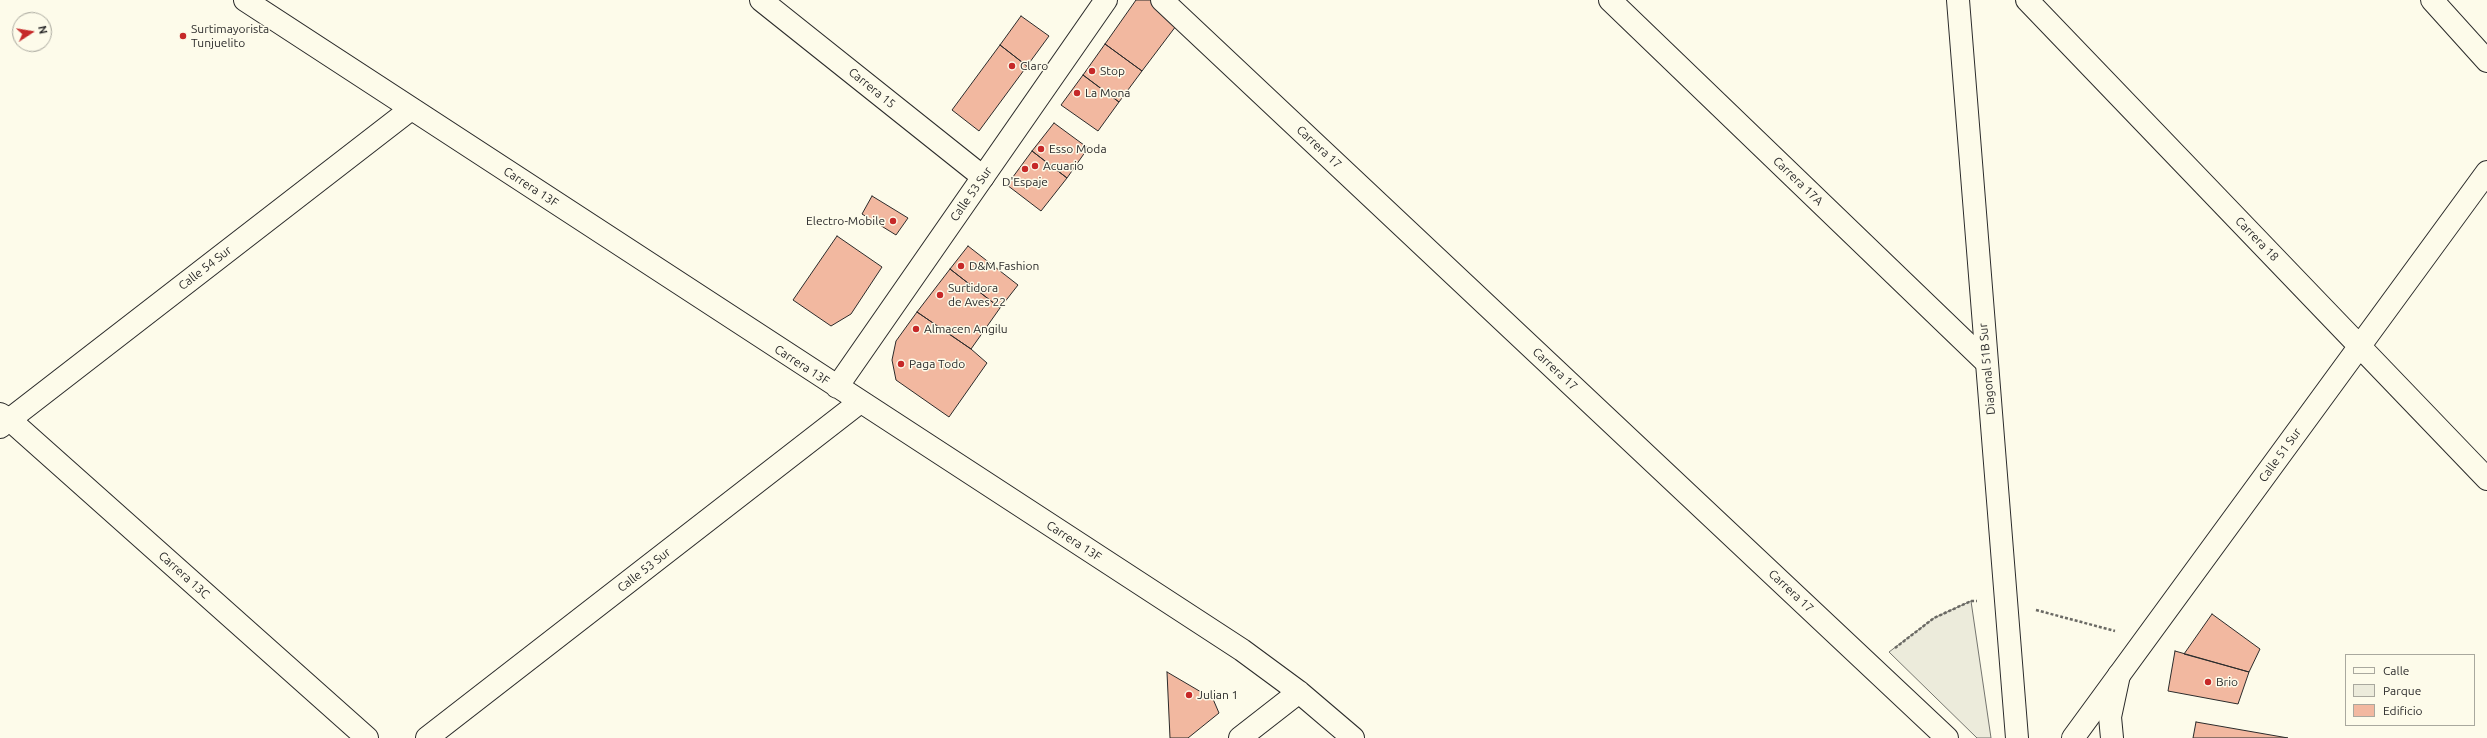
<!DOCTYPE html>
<style>
body{margin:0}
#map{position:relative;width:2487px;height:738px;overflow:hidden;background:#fdfbea;font-family:Ubuntu,sans-serif}
canvas{display:block}
.legend{position:absolute;left:2345px;top:654px;width:130px;height:72px;box-sizing:border-box;background:#fdfbea;border:1px solid #a9a89e;margin:0;padding:5px 7px;list-style:none;font-size:12px;color:#2b2b2b}
.legend li{display:flex;align-items:center;gap:8px;height:20px}
.legend b{width:20px;border:1px solid #a9a89e}
.north{position:absolute;left:12px;top:12px;width:40px;height:40px;box-sizing:border-box;background:#fdfbea;border:1px solid #a9a89e;border-radius:50%;rotate:78deg;font-size:11px;font-weight:700;line-height:16px;text-align:center;color:#2b2b2b}
.north::after{content:'';display:block;margin:auto;width:14px;height:18px;background:#c62828;clip-path:polygon(50% 0,100% 100%,50% 72%,0 100%)}
</style>
<div id="map">
<canvas width="2487" height="738"></canvas>
<ul class="legend">
<li><b style="height:5px;background:#fdfbea"></b>Calle</li>
<li><b style="height:11px;background:#ecebdb"></b>Parque</li>
<li><b style="height:11px;background:#f2b8a0"></b>Edificio</li>
</ul>
<div class="north">N</div>
</div>
<script>
const c = document.querySelector('canvas').getContext('2d');
c.lineJoin = 'round';
function fillPath(path, color) { c.fillStyle = color; c.fill(path, 'evenodd'); }
const toPath = rows => new Path2D(rows.map(r => 'M' + r).join(''));
function strokePath(path, color, width, dash) { c.strokeStyle = color; c.lineWidth = width; c.lineCap = dash ? 'butt' : 'round'; c.setLineDash(dash || []); c.stroke(path); }
function drawText(font, color, halo, rows, align = 'center') {
  c.font = font + ' Ubuntu,sans-serif'; c.lineWidth = 3; c.setLineDash([]); c.textBaseline = 'middle'; c.strokeStyle = halo; c.fillStyle = color; for (const [text, x, y, turn = 0] of rows) {
    c.save(); c.translate(x, y); c.rotate((+turn || 0) * Math.PI / 180); c.textAlign = isNaN(turn) ? turn : align; if (halo) c.strokeText(text, 0, 0); c.fillText(text, 0, 0); c.restore();
  }
}
const green = toPath([
 [1971,601,1991,738,1977,738,1889,652,1934,618,1971,601]
]);
fillPath(green, '#ecebdb');
strokePath(green, '#74746e', 1);
const building = toPath([
 [1136,0,1151,0,1179,22,1142,71,1105,44,1136,0],
 [1021,16,1049,36,1027,66,1000,45,1021,16],
 [1105,44,1142,71,1119,102,1083,75,1105,44],
 [1000,45,1027,66,979,131,952,110,1000,45],
 [1083,75,1119,102,1098,131,1061,105,1083,75],
 [1054,123,1088,148,1067,178,1032,151,1054,123],
 [1032,151,1067,178,1041,211,1007,185,1032,151],
 [872,196,908,218,896,235,862,214,872,196],
 [837,236,882,267,851,314,831,326,793,300,837,236],
 [968,246,1018,285,1000,308,950,269,968,246],
 [950,269,1000,308,971,349,917,312,950,269],
 [917,312,971,349,987,363,949,417,896,380,892,360,896,341,917,312],
 [2212,614,2260,649,2249,672,2184,654,2212,614],
 [2175,651,2249,672,2238,704,2168,691,2175,651],
 [1167,672,1213,699,1219,713,1188,738,1170,738,1167,672],
 [2196,722,2288,738,2193,738,2196,722]
]);
fillPath(building, '#f2b8a0');
strokePath(building, '#2b2b2b', 1);
const minor = toPath([
 [761,0,983,177],
 [1162,0,1947,738],
 [1610,0,1986,362],
 [2027,0,2487,479],
 [2432,0,2487,61],
 [427,738,860,402],
 [2073,738,2487,172]
]);
const tertiary = toPath([
 [245,0,1242,650,1299,692,1353,738],
 [1958,0,2017,738],
 [837,387,1106,0],
 [0,414,10,420,367,738],
 [0,427,411,109],
 [1240,738,1299,692]
]);
const primary = toPath([
 [2112,738,2110,717,2119,675]
]);
strokePath(minor, '#2b2b2b', 24);
strokePath(tertiary, '#2b2b2b', 24);
strokePath(primary, '#2b2b2b', 24);
strokePath(toPath([
 [2036,610,2115,631],
 [1895,648,1934,618,1971,601,1977,601]
]), '#6a6964', 2.5, [3, 2]);
strokePath(minor, '#fdfbea', 22);
strokePath(tertiary, '#fdfbea', 22);
strokePath(primary, '#fdfbea', 22);
for (const [x, y, r, color] of [
 [183,36,4,"#c62828"],
 [1012,66,4,"#c62828"],
 [1092,71,4,"#c62828"],
 [1077,93,4,"#c62828"],
 [1041,149,4,"#c62828"],
 [1035,166,4,"#c62828"],
 [1025,169,4,"#c62828"],
 [893,221,4,"#c62828"],
 [961,266,4,"#c62828"],
 [940,295,4,"#c62828"],
 [916,329,4,"#c62828"],
 [901,364,4,"#c62828"],
 [2208,682,4,"#c62828"],
 [1189,695,4,"#c62828"]
]) { const dot = new Path2D(); dot.arc(x, y, r, 0, 2 * Math.PI); c.fillStyle = color; c.fill(dot); strokePath(dot, '#fdfbea', 1.5); }
drawText('12px', '#2b2b2b', '#fdfbea', [
 ["Surtimayorista",191,29],
 ["Tunjuelito",191,43],
 ["Claro",1020,66],
 ["Stop",1100,71],
 ["La Mona",1085,93],
 ["Esso Moda",1049,149],
 ["Acuario",1043,166],
 ["D'Espaje",1025,182,"center"],
 ["Electro-Mobile",885,221,"right"],
 ["D&M Fashion",969,266],
 ["Surtidora",948,288],
 ["de Aves 22",948,302],
 ["Almacen Angilu",924,329],
 ["Paga Todo",909,364],
 ["Brio",2216,682],
 ["Julian 1",1197,695]
], 'left');
drawText('12px', '#2b2b2b', '#fdfbea', [
 ["Carrera 15",872,88,39],
 ["Carrera 17",1319,147,43],
 ["Carrera 17A",1798,181,44],
 ["Carrera 13F",531,187,33],
 ["Calle 53 Sur",971,194,-55],
 ["Carrera 18",2257,239,46],
 ["Calle 54 Sur",205,268,-38],
 ["Carrera 13F",802,365,33],
 ["Carrera 17",1555,369,43],
 ["Diagonal 51B Sur",1987,369,-95],
 ["Calle 51 Sur",2280,455,-54],
 ["Carrera 13F",1074,541,33],
 ["Calle 53 Sur",644,570,-38],
 ["Carrera 13C",184,575,42],
 ["Carrera 17",1791,591,43]
]);
</script>
